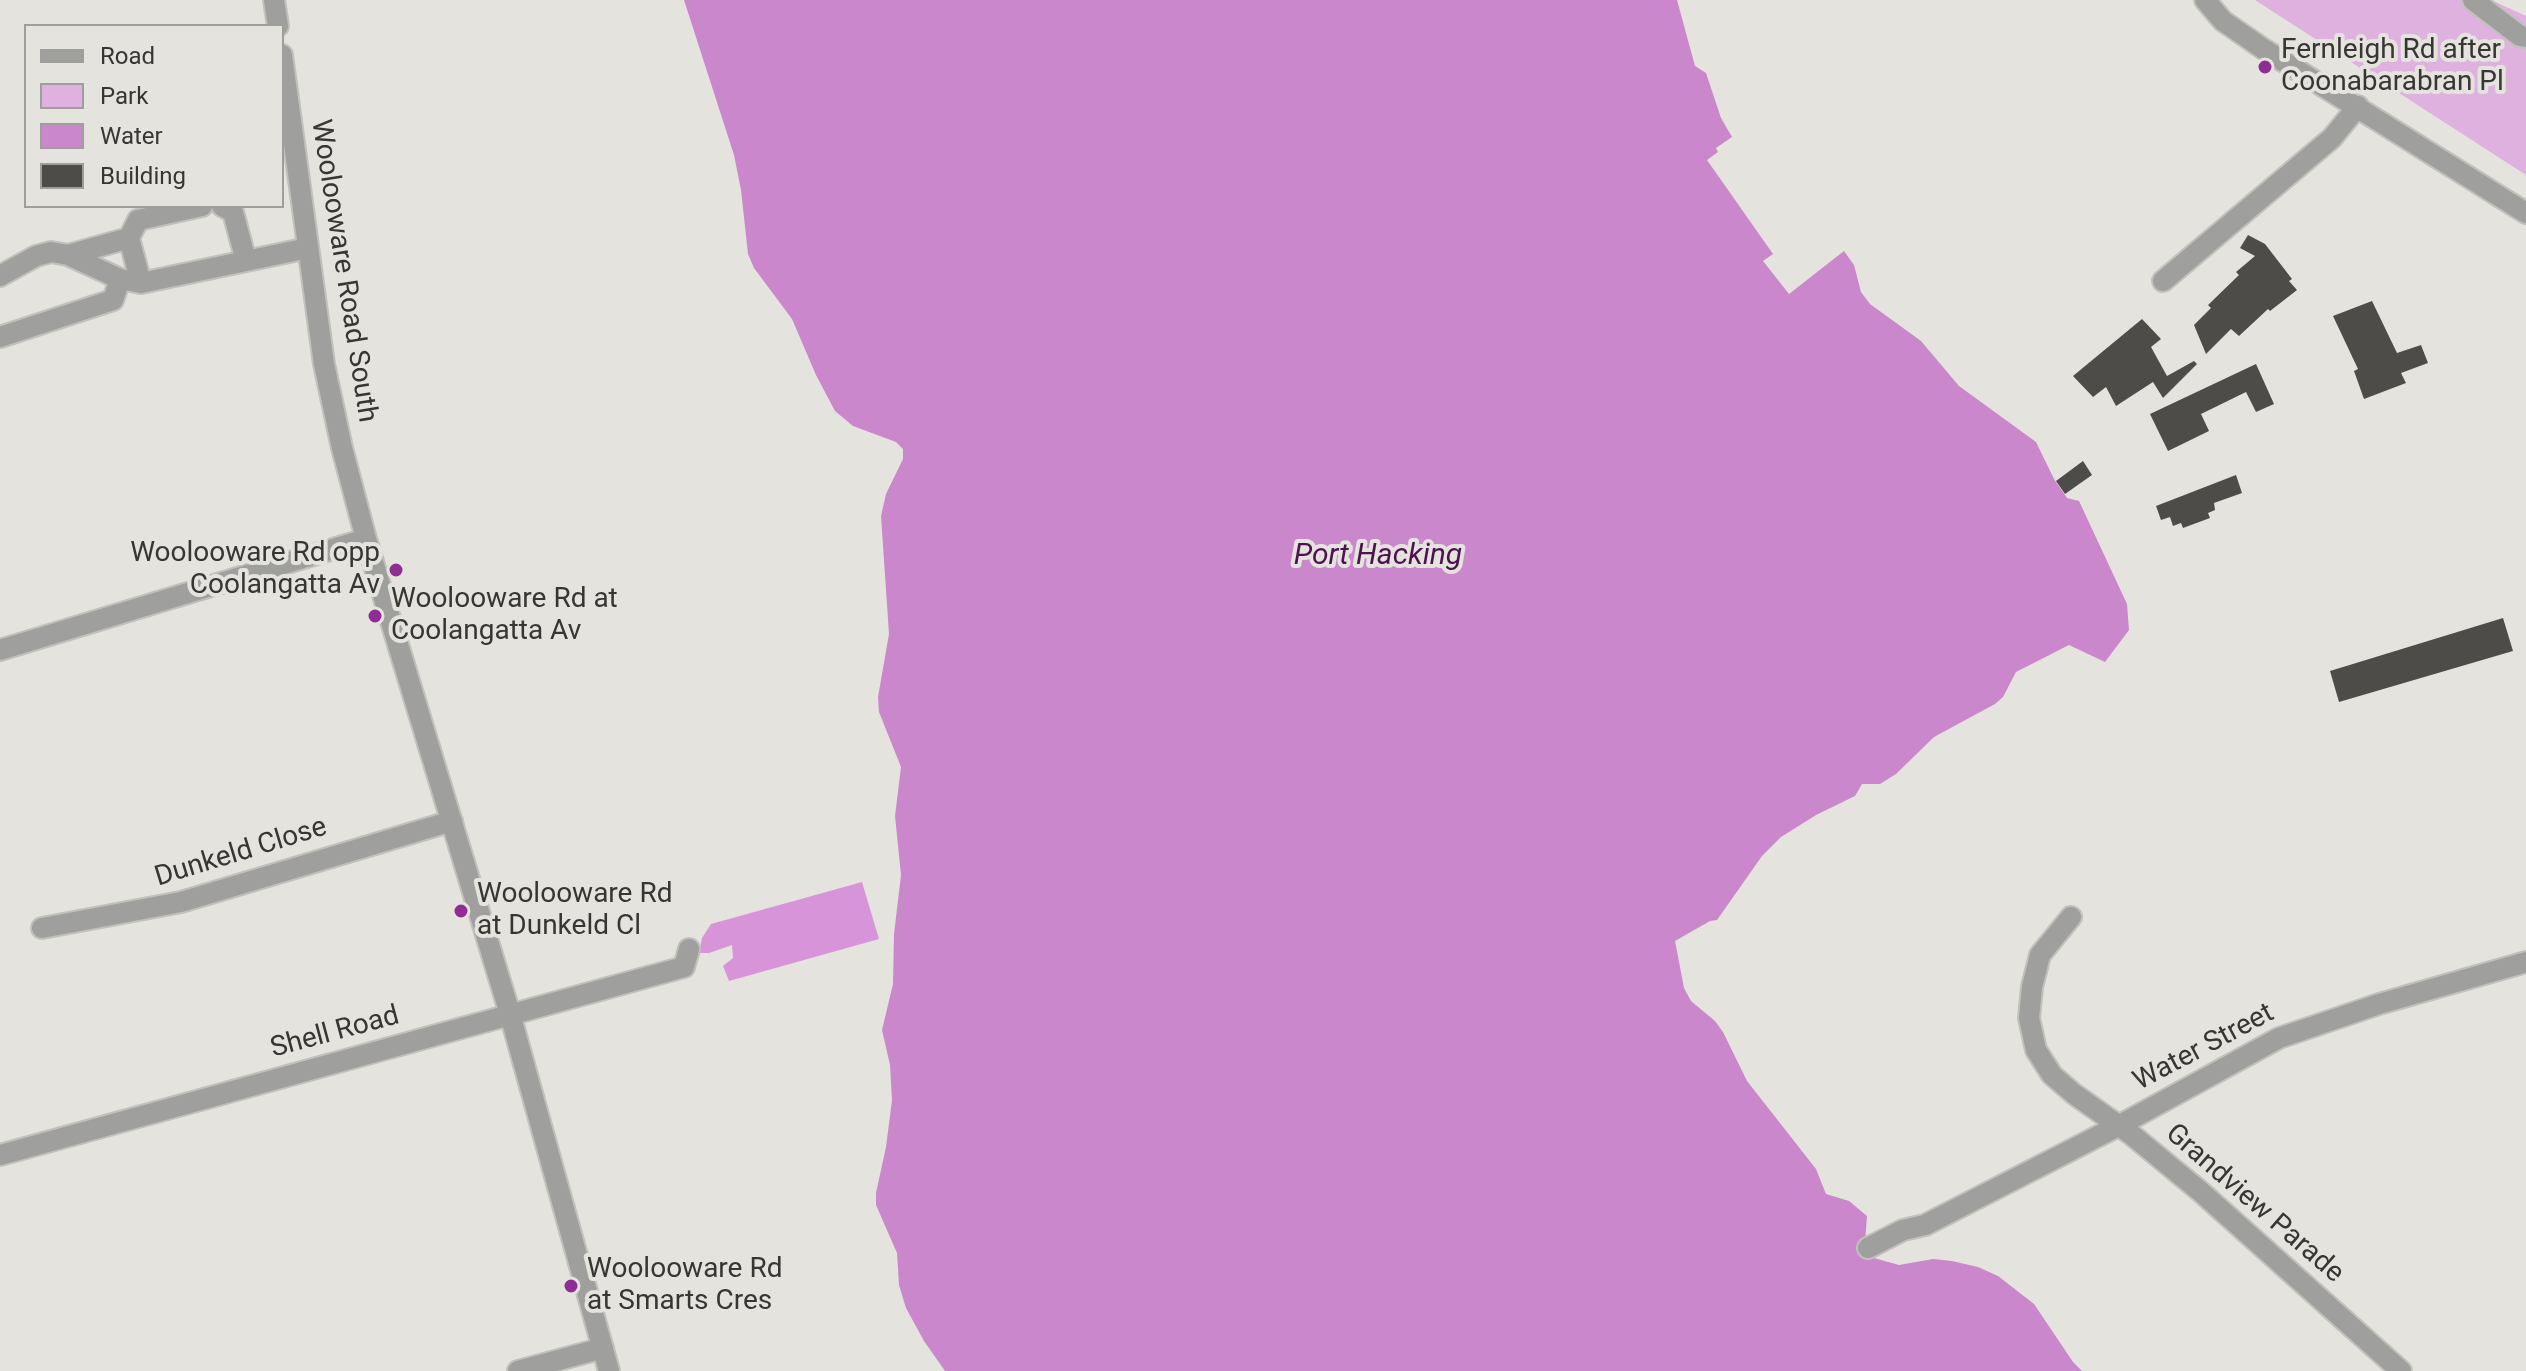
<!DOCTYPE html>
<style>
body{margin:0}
#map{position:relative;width:2526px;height:1371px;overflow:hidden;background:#e4e3de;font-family:Roboto,sans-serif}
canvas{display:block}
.legend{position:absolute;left:24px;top:24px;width:260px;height:184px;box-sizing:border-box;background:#e4e3de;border:2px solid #9f9e9a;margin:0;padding:10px 14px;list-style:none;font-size:24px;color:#373634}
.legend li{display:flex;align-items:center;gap:16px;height:40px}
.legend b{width:40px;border:2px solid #9f9e9a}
</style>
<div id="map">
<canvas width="2526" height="1371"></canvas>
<ul class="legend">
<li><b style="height:10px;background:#9f9f9d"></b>Road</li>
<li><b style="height:22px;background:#deb1df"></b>Park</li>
<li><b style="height:22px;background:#ca87cb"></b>Water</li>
<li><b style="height:22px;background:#4d4c48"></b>Building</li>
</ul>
</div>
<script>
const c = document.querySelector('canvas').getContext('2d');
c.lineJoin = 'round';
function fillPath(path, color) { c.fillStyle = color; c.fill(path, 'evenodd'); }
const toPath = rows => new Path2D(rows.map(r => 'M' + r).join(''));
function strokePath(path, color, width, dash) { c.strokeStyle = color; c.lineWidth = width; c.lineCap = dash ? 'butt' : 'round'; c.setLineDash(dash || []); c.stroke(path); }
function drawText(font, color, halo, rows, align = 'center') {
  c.font = font + ' Roboto,sans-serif'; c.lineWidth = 8; c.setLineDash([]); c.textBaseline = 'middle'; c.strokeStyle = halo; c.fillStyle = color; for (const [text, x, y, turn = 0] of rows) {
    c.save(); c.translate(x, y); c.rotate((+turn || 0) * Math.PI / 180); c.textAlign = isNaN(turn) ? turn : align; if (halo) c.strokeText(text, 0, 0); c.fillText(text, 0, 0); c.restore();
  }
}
fillPath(toPath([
 [2255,0,2491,0,2526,16,2526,175]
]), '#deb1df');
fillPath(toPath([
 [862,882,879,939,729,981,723,966,733,958,732,945,709,953,699,953,702,938,711,924]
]), '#d894d9');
fillPath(toPath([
 [684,0,1677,0,1695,66,1706,73,1721,118,1732,137,1716,148,1718,152,1707,160,1773,254,1763,261,1789,294,1844,251,1854,265,1861,292,1870,304,1921,341,1959,386,2036,442,2054,479,2067,498,2079,501,2127,604,2129,630,2105,662,2069,645,2016,672,2003,697,1995,704,1934,737,1896,774,1880,784,1862,784,1855,796,1816,815,1781,837,1762,856,1717,920,1710,921,1675,941,1684,988,1691,1001,1715,1021,1723,1032,1747,1081,1816,1169,1826,1194,1849,1201,1867,1216,1865,1242,1874,1258,1899,1265,1933,1259,1952,1261,1978,1267,1998,1276,2034,1304,2073,1362,2082,1371,945,1371,924,1341,906,1308,899,1285,897,1253,876,1205,876,1193,886,1147,892,1100,890,1065,882,1030,893,984,894,934,901,875,895,816,901,767,879,712,878,697,889,634,881,516,886,494,903,459,903,449,896,442,853,426,835,411,816,375,792,319,754,268,748,254,741,190,734,155]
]), '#ca87cb');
fillPath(toPath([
 [2248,235,2265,244,2292,279,2289,281,2297,290,2270,311,2268,309,2239,336,2231,329,2206,354,2194,325,2211,308,2208,305,2239,275,2236,272,2255,256,2240,248],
 [2372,301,2397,353,2421,345,2428,363,2401,373,2406,383,2364,399,2354,371,2358,369,2333,316],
 [2142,319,2161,339,2151,347,2167,376,2194,361,2197,364,2163,398,2153,382,2116,406,2106,387,2093,397,2073,376],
 [2256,364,2274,404,2256,412,2246,392,2201,414,2209,431,2168,451,2150,414],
 [2083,461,2092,475,2065,494,2056,481],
 [2236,475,2242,493,2214,503,2215,510,2208,513,2210,518,2183,528,2181,523,2173,526,2170,517,2161,520,2156,506],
 [2503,618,2513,651,2339,702,2330,671]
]), '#4d4c48');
const minor = toPath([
 [274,0,278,26],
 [2205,0,2223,21,2265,50,2526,213],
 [2473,0,2520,36,2526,37],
 [282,55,324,364,342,448,366,539,510,1014,609,1371],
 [222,206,233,212,246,261],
 [68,255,129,238],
 [0,276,36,256,51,252,68,255,120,279,141,283,308,248],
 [2163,281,2332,138,2358,106],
 [141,283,129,238,138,220,202,206],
 [0,337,113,300,120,279],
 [0,650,366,539],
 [2071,917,2040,955,2032,987,2029,1018,2036,1050,2052,1075,2074,1094,2132,1135,2201,1192,2401,1371],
 [42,928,181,902,452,821],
 [0,1155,684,967,689,949],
 [1868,1248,1903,1230,1925,1225,2120,1125,2279,1038,2379,1004,2526,962],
 [518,1371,603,1348]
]);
strokePath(minor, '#c1c0bc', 24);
strokePath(minor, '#9f9f9d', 20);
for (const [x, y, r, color] of [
 [2265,67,8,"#902d94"],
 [396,570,8,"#902d94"],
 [375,616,8,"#902d94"],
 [461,911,8,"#902d94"],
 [571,1286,8,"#902d94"]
]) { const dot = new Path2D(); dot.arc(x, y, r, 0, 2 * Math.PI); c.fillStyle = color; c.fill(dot); strokePath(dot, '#e4e3de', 3); }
drawText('28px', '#373634', '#e4e3de', [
 ["Fernleigh Rd after",2281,51],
 ["Coonabarabran Pl",2281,83],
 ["Woolooware Rd opp",380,554,"right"],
 ["Coolangatta Av",380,586,"right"],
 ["Woolooware Rd at",391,600],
 ["Coolangatta Av",391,632],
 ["Woolooware Rd",477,895],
 ["at Dunkeld Cl",477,927],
 ["Woolooware Rd",587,1270],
 ["at Smarts Cres",587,1302]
], 'left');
drawText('28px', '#373634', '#e4e3de', [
 ["Woolooware Road South",343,271,81],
 ["Dunkeld Close",241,853,-17],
 ["Shell Road",335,1033,-15],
 ["Water Street",2204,1048,-28],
 ["Grandview Parade",2254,1204,41]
]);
drawText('italic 30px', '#4e1151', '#e4e3de', [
 ["Port Hacking",1378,556]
]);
</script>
